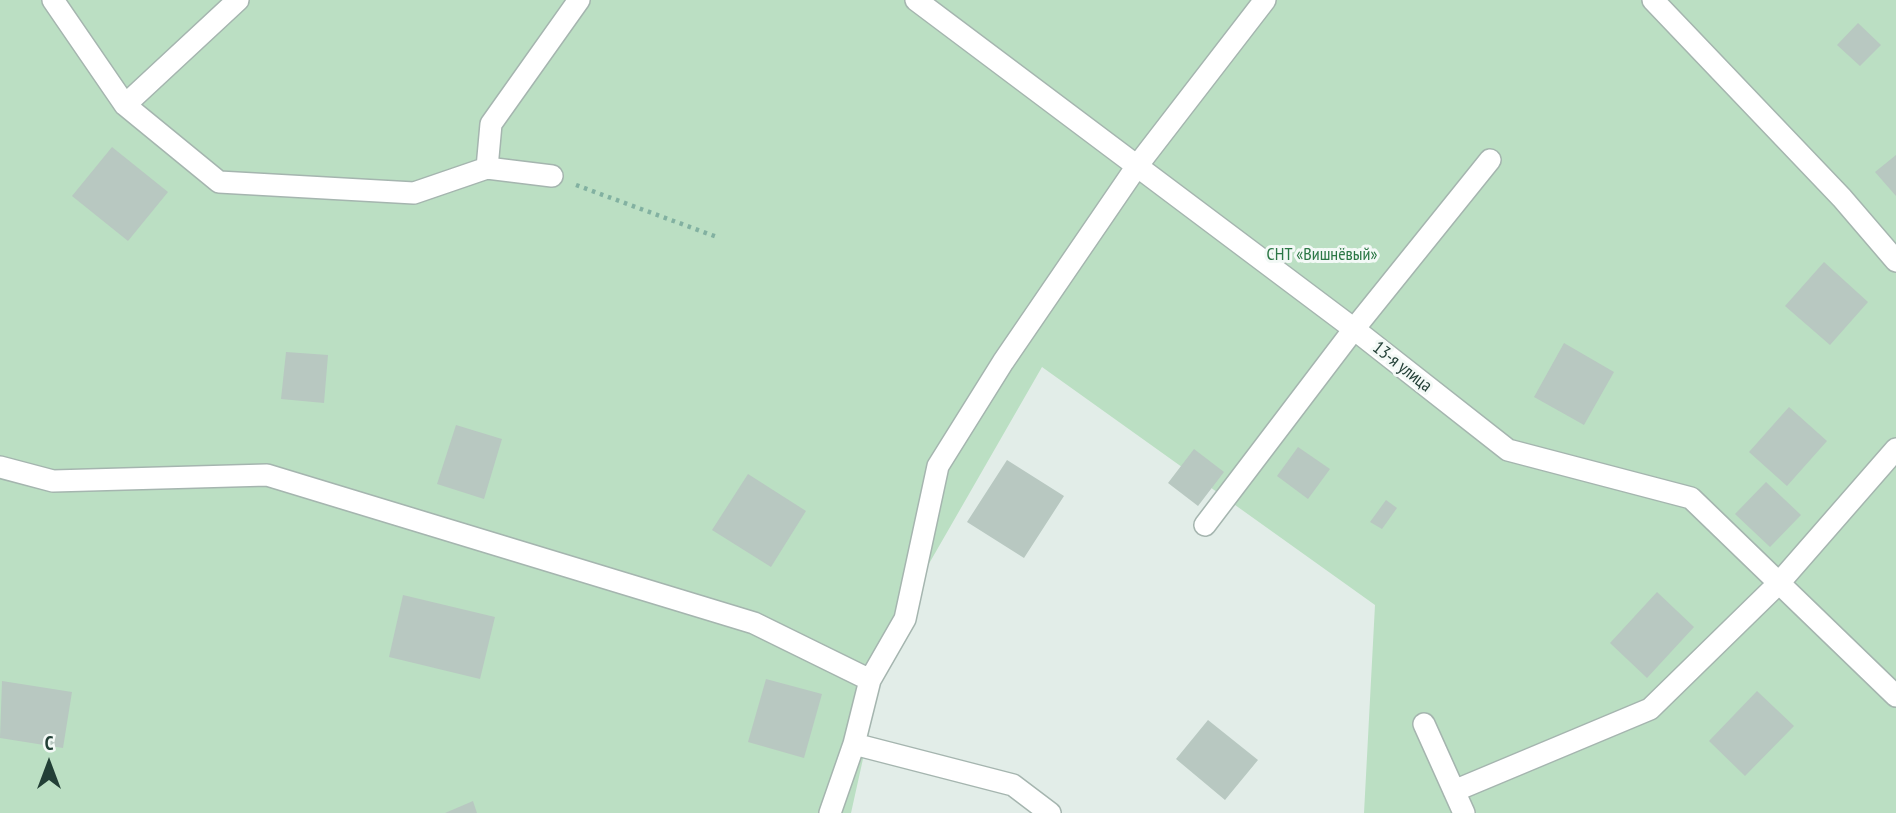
<!DOCTYPE html>
<meta charset="utf-8">
<style>
body{margin:0}
#map{position:relative;width:1896px;height:813px;overflow:hidden;background:#e2ede8;font-family:"PT Sans Narrow",sans-serif}
canvas{display:block}
.north{position:absolute;left:14px;top:729px;width:70px;height:70px;-webkit-text-stroke:5px #f3f9f6;paint-order:stroke;rotate:0deg;font-size:19px;font-weight:700;line-height:28px;text-align:center;color:#223f36}
.north::after{content:'';display:block;margin:auto;width:24px;height:32px;background:#223f36;clip-path:polygon(50% 0,100% 100%,50% 72%,0 100%)}
</style>
<div id="map">
<canvas width="1896" height="813"></canvas>
<div class="north">С</div>
</div>
<script>
const c = document.querySelector('canvas').getContext('2d');
c.lineJoin = 'round';
function fillPath(path, color) { c.fillStyle = color; c.fill(path, 'evenodd'); }
const toPath = rows => new Path2D(rows.map(r => 'M' + r).join(''));
function strokePath(path, color, width, dash) { c.strokeStyle = color; c.lineWidth = width; c.lineCap = dash ? 'butt' : 'round'; c.setLineDash(dash || []); c.stroke(path); }
function drawText(font, color, halo, rows, align = 'center') {
  c.font = font + ' "PT Sans Narrow",sans-serif'; c.lineWidth = 6; c.setLineDash([]); c.textBaseline = 'middle'; c.strokeStyle = halo; c.fillStyle = color; for (const [text, x, y, turn = 0] of rows) {
    c.save(); c.translate(x, y); c.rotate((+turn || 0) * Math.PI / 180); c.textAlign = isNaN(turn) ? turn : align; if (halo) c.strokeText(text, 0, 0); c.fillText(text, 0, 0); c.restore();
  }
}
fillPath(toPath([
 [0,0,1896,0,1896,813,1364,813,1375,605,1042,367,892,628,851,813,0,813]
]), '#bbdfc3');
fillPath(toPath([
 [1858,23,1881,45,1860,66,1837,45],
 [112,147,168,192,128,241,72,196],
 [1896,155,1896,196,1875,172],
 [1824,262,1868,302,1830,345,1785,306],
 [1564,343,1614,372,1584,425,1534,397],
 [286,352,328,355,324,403,281,399],
 [1789,407,1827,441,1787,486,1749,452],
 [456,425,502,439,484,499,437,484],
 [1298,447,1330,469,1308,499,1277,476],
 [1194,449,1224,472,1198,506,1168,483],
 [1007,460,1064,496,1024,558,967,522],
 [748,474,806,511,771,567,712,530],
 [1766,482,1801,515,1770,547,1735,514],
 [1386,500,1397,508,1382,529,1370,522],
 [1657,592,1694,627,1647,678,1610,643],
 [403,595,495,617,480,679,389,657],
 [766,679,822,694,804,758,748,742],
 [2,681,72,692,63,748,0,738],
 [1757,691,1794,726,1745,776,1709,741],
 [1208,720,1258,760,1225,800,1176,759],
 [473,801,477,813,445,813]
]), '#b8c8c1');
const minor = toPath([
 [53,0,125,105,219,182,414,193,487,168,552,176],
 [916,0,1354,329,1508,450,1691,498,1896,696],
 [1653,0,1842,198,1896,261],
 [125,105,238,0],
 [487,168,491,124,579,0],
 [0,467,53,481,267,475,754,623,870,680],
 [1205,525,1354,329,1490,160],
 [1424,724,1464,813],
 [854,744,1013,785,1050,813],
 [1454,791,1650,709,1779,583,1896,449],
 [830,813,854,744,870,680,905,619,938,466,1003,362,1137,166,1265,0]
]);
strokePath(minor, '#a5b5af', 24);
strokePath(toPath([
 [576,185,717,237]
]), '#82b1a1', 4.5, [3.5, 5]);
strokePath(minor, '#fff', 21);
drawText('18px', '#2b7745', '#f3f9f6', [
 ["СНТ «Вишнёвый»",1322,255]
]);
drawText('18px', '#223f36', '#f3f9f6', [
 ["13-я улица",1402,367,38]
]);
</script>
